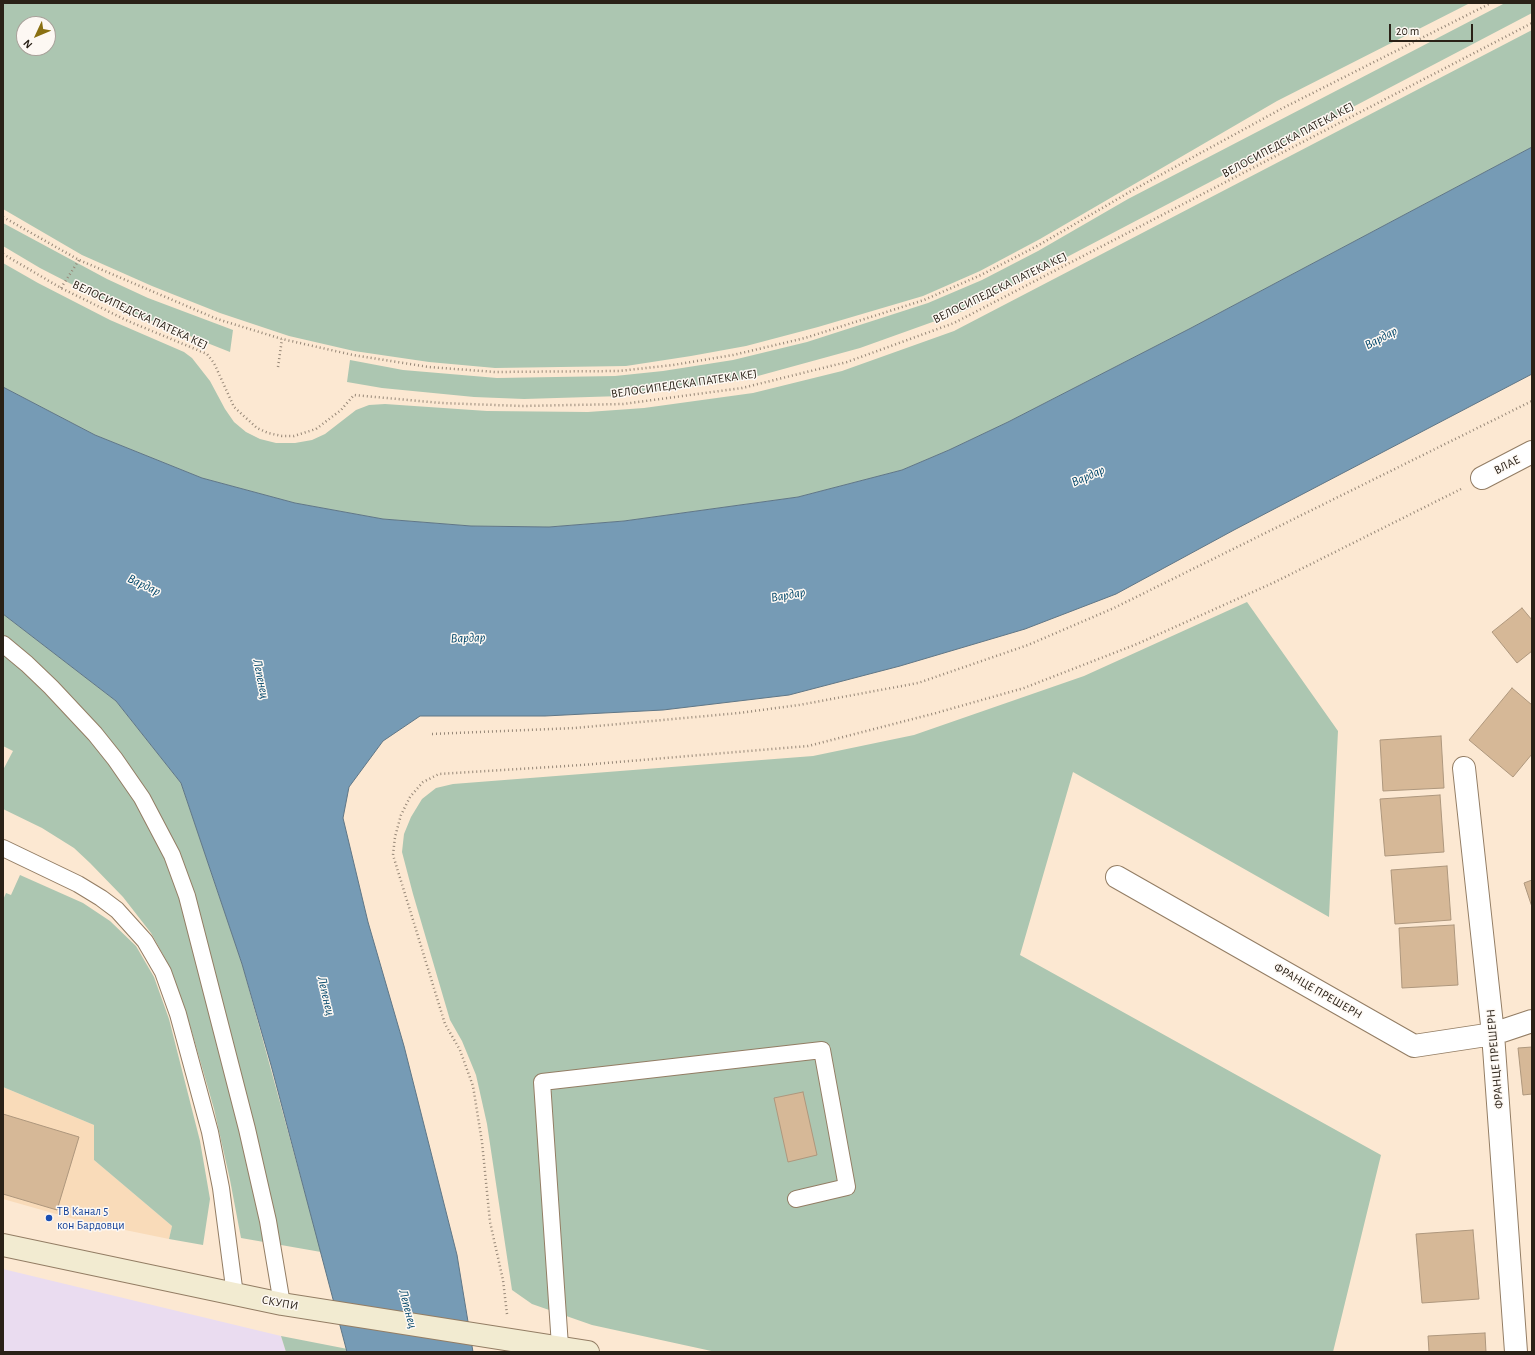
<!DOCTYPE html>
<meta charset="utf-8">
<style>
body{margin:0}
#map{position:relative;width:1535px;height:1355px;overflow:hidden;background:#fce8d2;font-family:"Alegreya Sans",sans-serif}
canvas{display:block}
.frame{position:absolute;inset:0;border:4px solid #2a2117;pointer-events:none}
.north{position:absolute;left:16px;top:16px;width:40px;height:40px;box-sizing:border-box;background:#fdf8f3;border:1px solid #a9a29b;border-radius:50%;rotate:226deg;font-size:11px;font-weight:700;line-height:16px;text-align:center;color:#2a2117}
.north::after{content:'';display:block;margin:auto;width:14px;height:18px;background:#8a7012;clip-path:polygon(50% 0,100% 100%,50% 72%,0 100%)}
.scale{position:absolute;left:1389px;top:24px;width:84px;height:18px;box-sizing:border-box;border:2px solid #2a2117;border-top:0;padding-left:5px;font-size:12px;line-height:14px;white-space:nowrap;color:#2a2117;-webkit-text-stroke:3px #fdf8f3;paint-order:stroke}
</style>
<div id="map">
<canvas width="1535" height="1355"></canvas>
<div class="frame"></div>
<div class="north">N</div>
<div class="scale">20 m</div>
</div>
<script>
const c = document.querySelector('canvas').getContext('2d');
c.lineJoin = 'round';
function fillPath(path, color) { c.fillStyle = color; c.fill(path, 'evenodd'); }
const toPath = rows => new Path2D(rows.map(r => 'M' + r).join(''));
function strokePath(path, color, width, dash) { c.strokeStyle = color; c.lineWidth = width; c.lineCap = dash ? 'butt' : 'round'; c.setLineDash(dash || []); c.stroke(path); }
function drawText(font, color, halo, rows, align = 'center') {
  c.font = font + ' "Alegreya Sans",sans-serif'; c.lineWidth = 3; c.setLineDash([]); c.textBaseline = 'middle'; c.strokeStyle = halo; c.fillStyle = color; for (const [text, x, y, turn = 0] of rows) {
    c.save(); c.translate(x, y); c.rotate((+turn || 0) * Math.PI / 180); c.textAlign = isNaN(turn) ? turn : align; if (halo) c.strokeText(text, 0, 0); c.fillText(text, 0, 0); c.restore();
  }
}
fillPath(toPath([
 [3,1087,94,1125,94,1160,172,1226,169,1239,81,1221,3,1199]
]), '#f9dbb9');
fillPath(toPath([
 [3,1269,281,1336,286,1352,3,1352]
]), '#eadcf0');
fillPath(toPath([
 [3,3,1470,3,1277,101,1040,239,980,271,923,296,818,327,746,346,691,356,626,366,495,368,429,362,354,351,289,336,220,313,152,286,82,255,3,209],
 [24,24,48,24,48,48,24,48],
 [1505,3,1532,3,1532,13,966,310,860,348,747,379,622,396,524,399,474,397,382,388,347,382,350,360,403,370,497,378,615,376,663,371,733,360,807,342,928,303,982,280,1038,251,1128,199],
 [1532,30,1532,147,1191,328,1008,422,949,450,902,470,798,497,624,521,549,527,471,526,383,519,295,503,202,478,95,435,3,387,3,263,38,283,110,320,184,352,192,358,210,381,225,409,234,422,246,432,260,439,276,443,295,443,312,440,325,434,356,410,369,405,385,404,487,411,588,412,644,408,753,393,842,371,954,331],
 [3,223,107,279,148,298,233,330,230,352,114,306,40,268,3,246],
 [1247,602,1338,731,1329,917,1073,772,1020,955,1381,1155,1333,1352,716,1352,592,1325,532,1304,512,1290,487,1124,476,1075,462,1041,450,1020,413,894,402,852,404,834,411,817,422,799,436,788,453,784,813,756,914,735,1084,676],
 [3,614,116,701,181,783,242,964,321,1252,241,1238,230,1180,214,1109,185,1008,166,960,151,933,123,897,90,863,74,848,42,828,3,809,3,770,13,751,3,746],
 [20,875,83,903,110,921,136,946,154,977,169,1019,200,1141,210,1199,203,1245,169,1239,172,1226,94,1160,94,1125,3,1087,3,900,6,893,11,895],
 [281,1336,363,1352,286,1352]
]), '#acc6b1');
const water = toPath([
 [1532,147,1532,374,1234,530,1116,594,1025,629,900,666,789,695,663,710,545,716,420,716,383,741,349,787,343,818,368,922,404,1046,457,1255,473,1352,347,1352,271,1065,242,964,181,783,116,701,3,614,3,387,95,435,202,478,295,503,383,519,471,526,549,527,624,521,798,497,902,470,949,450,1008,422,1191,328,1532,147]
]);
fillPath(water, '#769bb5');
strokePath(water, '#5f7686', 1);
const building = toPath([
 [1522,608,1532,620,1532,651,1517,663,1492,632,1522,608],
 [1512,688,1532,705,1532,754,1513,777,1469,740,1512,688],
 [1441,736,1444,788,1383,791,1380,740,1441,736],
 [1440,795,1444,852,1385,856,1380,799,1440,795],
 [1447,866,1451,920,1395,924,1391,870,1447,866],
 [1532,880,1532,907,1524,883,1532,880],
 [1454,925,1458,985,1402,988,1399,928,1454,925],
 [1532,1047,1532,1094,1523,1095,1518,1048,1532,1047],
 [803,1092,817,1155,788,1162,774,1098,803,1092],
 [3,1114,79,1137,57,1210,3,1194,3,1114],
 [1473,1230,1479,1299,1422,1303,1416,1234,1473,1230],
 [1485,1333,1486,1352,1429,1352,1428,1336,1485,1333]
]);
fillPath(building, '#d6b897');
strokePath(building, '#ae977d', 1);
const lane = toPath([
 [3,644,27,664,51,687,95,734,115,759,142,798,172,855,187,896,247,1129,268,1221,282,1304],
 [3,848,78,884,101,898,117,910,145,941,163,972,178,1014,210,1132,221,1188,235,1295],
 [564,1352,560,1346,542,1082,822,1050,847,1187,796,1199]
]);
const street = toPath([
 [1482,478,1532,452],
 [1464,768,1493,1034,1516,1352],
 [1117,877,1414,1046,1493,1034,1532,1021]
]);
const secondary = toPath([
 [3,1245,282,1304,588,1352]
]);
strokePath(lane, '#937d64', 18);
strokePath(street, '#937d64', 24);
strokePath(secondary, '#937d64', 24);
strokePath(toPath([
 [3,217,79,260,217,319,282,339,353,355,429,367,495,372,619,371,673,365,733,355,805,338,924,300,981,275,1039,245,1133,190,1281,109,1491,3],
 [3,254,61,288,128,321,207,354,214,363,234,407,257,428,268,433,282,436,294,436,316,429,341,410,354,395,441,403,522,406,623,404,742,388,847,362,954,323,1532,23],
 [61,288,79,260],
 [278,367,282,339],
 [432,734,575,728,739,713,799,705,918,683,1028,645,1114,608,1532,401],
 [507,1314,503,1280,490,1222,482,1142,473,1086,460,1050,445,1024,393,855,395,837,401,815,410,797,423,782,439,774,582,765,808,746,936,713,1024,688,1137,644,1275,582,1461,489]
]), '#968777', 2.5, [1, 3]);
strokePath(lane, '#fff', 16);
strokePath(street, '#fff', 22);
strokePath(secondary, '#f2ebd1', 22);
for (const [x, y, r, color] of [
 [49,1218,4,"#1a4fb4"]
]) { const dot = new Path2D(); dot.arc(x, y, r, 0, 2 * Math.PI); c.fillStyle = color; c.fill(dot); strokePath(dot, '#fdf8f3', 1.5); }
drawText('12px', '#2a2117', '#fdf8f3', [
 ["ВЕЛОСИПЕДСКА ПАТЕКА КЕЈ",1288,140,-28],
 ["ВЕЛОСИПЕДСКА ПАТЕКА КЕЈ",1000,288,-26],
 ["ВЕЛОСИПЕДСКА ПАТЕКА КЕЈ",140,315,25],
 ["ВЕЛОСИПЕДСКА ПАТЕКА КЕЈ",684,384,-8],
 ["ВЛАЕ",1507,465,-27],
 ["ФРАНЦE ПРЕШЕРН",1318,991,30],
 ["ФРАНЦЕ ПРЕШЕРН",1495,1059,-95],
 ["СКУПИ",280,1303,10]
]);
drawText('12px', '#164399', '#fdf8f3', [
 ["ТВ Канал 5",57,1211],
 ["кон Бардовци",57,1225]
], 'left');
drawText('italic 13px', '#00466a', '#fdf8f3', [
 ["Вардар",1381,338,-28],
 ["Вардар",1088,476,-24],
 ["Вардар",144,585,25],
 ["Вардар",788,595,-10],
 ["Вардар",468,638,-2],
 ["Лепенец",261,679,79],
 ["Лепенец",326,996,77],
 ["Лепенец",408,1309,75]
]);
</script>
